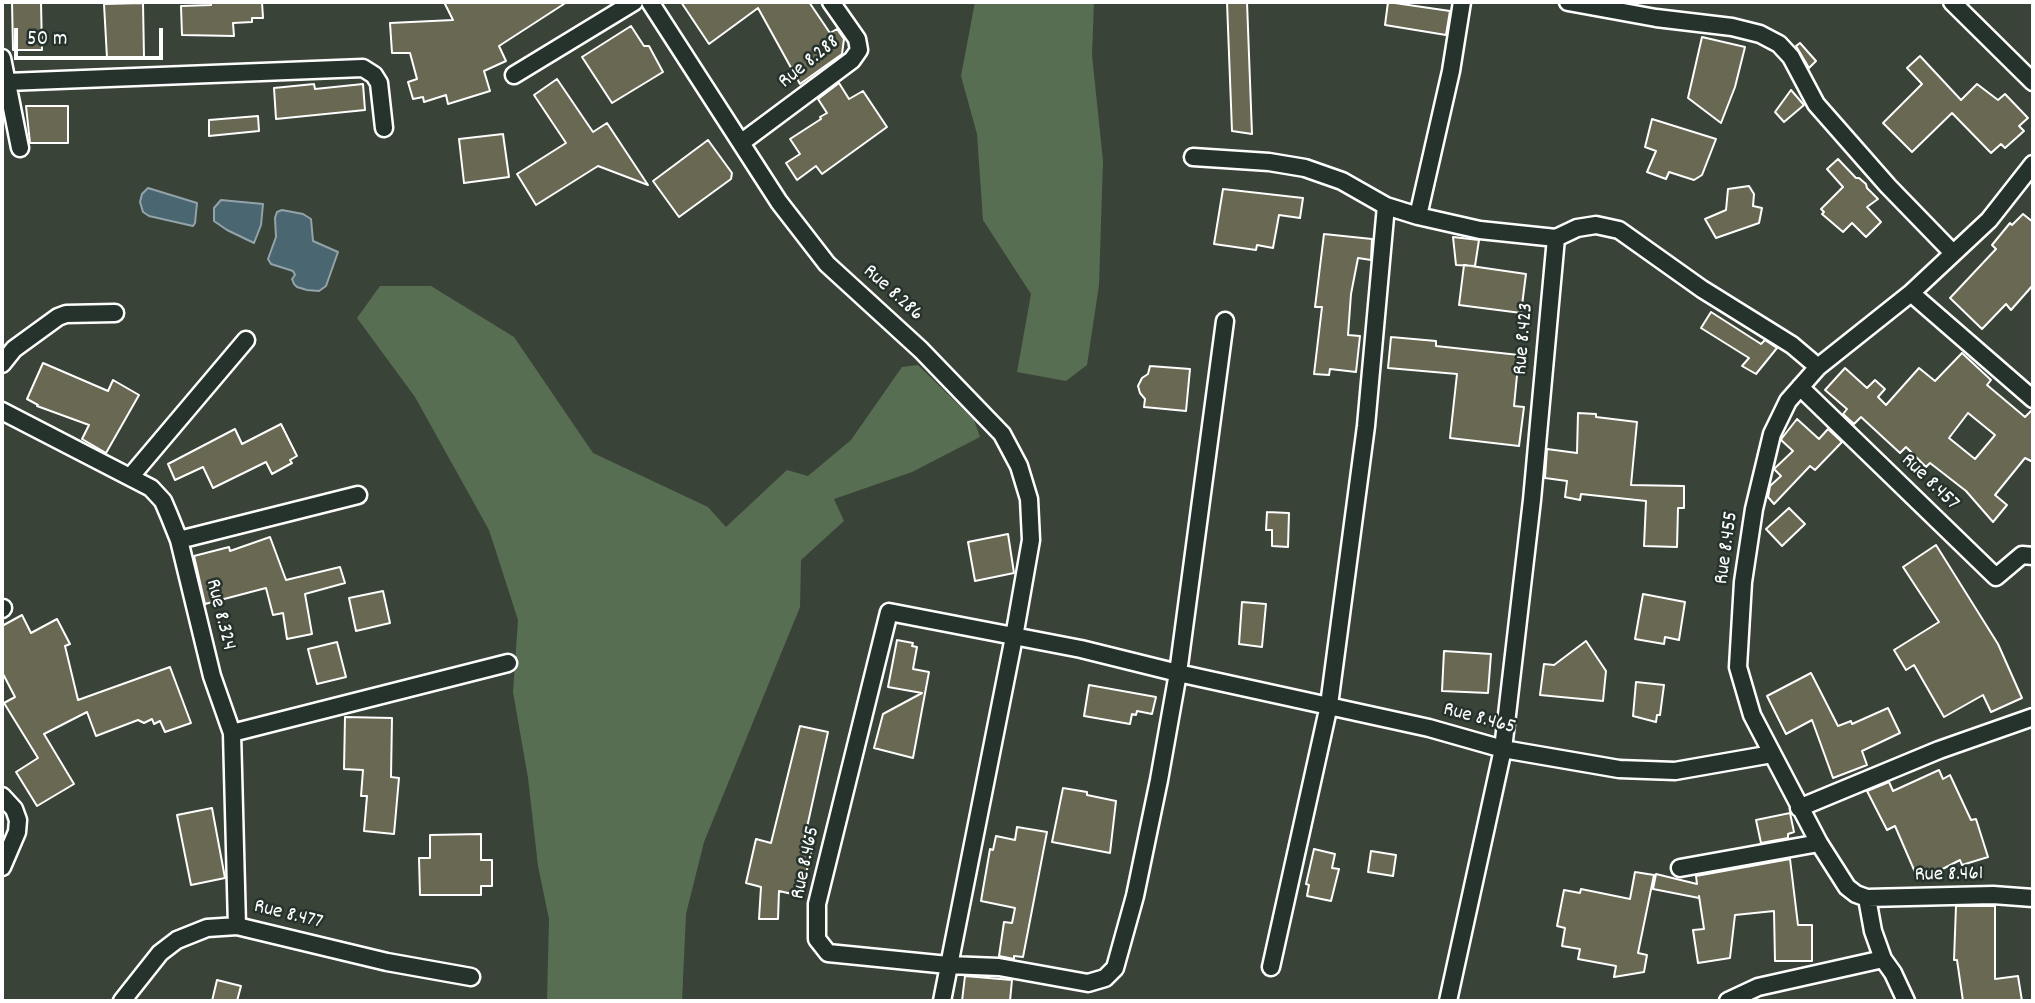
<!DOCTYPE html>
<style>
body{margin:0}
#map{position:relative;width:2035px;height:1003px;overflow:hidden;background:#3a4338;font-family:Dekko,sans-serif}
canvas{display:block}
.frame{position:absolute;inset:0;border:4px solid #fff;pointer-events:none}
.scale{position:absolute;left:14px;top:28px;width:149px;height:32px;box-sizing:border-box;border:4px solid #fff;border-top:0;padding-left:9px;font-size:21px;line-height:24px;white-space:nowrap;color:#fff;-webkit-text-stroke:5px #26332d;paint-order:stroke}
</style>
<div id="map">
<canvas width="2035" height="1003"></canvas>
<div class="frame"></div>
<div class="scale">50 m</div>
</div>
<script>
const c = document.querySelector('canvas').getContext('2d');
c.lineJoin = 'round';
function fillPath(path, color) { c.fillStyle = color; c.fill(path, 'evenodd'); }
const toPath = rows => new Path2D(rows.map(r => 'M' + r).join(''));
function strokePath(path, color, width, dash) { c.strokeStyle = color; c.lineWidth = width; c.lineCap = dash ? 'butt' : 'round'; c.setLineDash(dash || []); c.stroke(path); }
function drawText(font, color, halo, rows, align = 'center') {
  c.font = font + ' Dekko,sans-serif'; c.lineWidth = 5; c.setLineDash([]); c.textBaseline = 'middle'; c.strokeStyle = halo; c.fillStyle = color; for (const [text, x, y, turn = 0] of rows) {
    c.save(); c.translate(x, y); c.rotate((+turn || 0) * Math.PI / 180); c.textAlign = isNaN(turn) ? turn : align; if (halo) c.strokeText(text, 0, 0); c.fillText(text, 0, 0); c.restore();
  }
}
fillPath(toPath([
 [975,2,1094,2,1092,55,1103,161,1099,285,1087,365,1066,381,1017,372,1031,294,983,220,977,134,961,76],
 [380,286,431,286,514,337,593,453,708,507,726,527,787,470,808,476,851,440,902,367,918,365,974,420,980,437,912,472,834,499,844,521,801,560,800,607,704,842,686,914,682,1001,547,1001,549,919,538,866,528,778,513,692,518,620,489,530,415,397,357,318]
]), '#586e52');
const water = toPath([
 [148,188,197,203,195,223,193,226,149,216,143,212,140,202,142,194,148,188],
 [221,200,263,204,261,225,254,243,227,230,214,221,214,208,221,200],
 [282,210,303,214,311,219,313,241,338,252,326,286,319,291,307,290,297,287,294,284,292,279,295,275,293,271,271,264,268,259,276,237,275,218,277,212,282,210]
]);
fillPath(water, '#4a6670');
strokePath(water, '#92a3a9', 2);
const building = toPath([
 [12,2,41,2,42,50,13,50,12,2],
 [211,2,262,2,263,18,252,18,252,22,233,23,234,36,182,35,181,6,211,5,211,2],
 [444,2,567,2,499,46,506,61,484,71,490,91,448,104,446,95,424,102,423,97,413,99,408,82,417,79,410,53,392,53,390,23,453,20,444,2],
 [681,2,809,2,830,33,837,29,844,39,842,54,800,84,758,8,709,44,681,2],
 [1227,2,1247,2,1252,134,1232,131,1227,2],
 [1388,2,1450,11,1446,35,1385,25,1388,2],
 [143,3,144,57,107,58,104,4,143,3],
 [631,26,644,46,649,46,663,72,612,103,582,57,631,26],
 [1702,37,1745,47,1735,87,1721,123,1688,98,1702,37],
 [1800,43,1816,61,1809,68,1796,46,1800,43],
 [1920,56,1961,100,1977,84,1998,100,2005,94,2028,118,2019,126,2024,131,2005,148,2001,144,1991,153,1952,113,1912,152,1883,123,1922,84,1907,68,1920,56],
 [557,79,593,132,607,123,648,185,598,166,536,205,517,174,566,143,534,95,557,79],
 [839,83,849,99,863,91,887,127,822,174,816,166,797,180,786,163,800,154,790,139,821,119,820,117,827,113,818,99,839,83],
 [314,84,315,89,363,84,365,110,276,119,274,88,314,84],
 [1791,90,1804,105,1784,122,1775,112,1791,90],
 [26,106,68,106,68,143,30,143,26,106],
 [258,116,259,131,209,136,209,120,258,116],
 [1652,119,1716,139,1702,175,1694,180,1669,172,1666,179,1647,172,1656,151,1645,147,1652,119],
 [503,134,509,177,464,183,459,139,503,134],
 [708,140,732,173,731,179,679,217,653,181,708,140],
 [1838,159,1856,178,1859,178,1866,184,1867,188,1878,199,1867,207,1881,222,1866,237,1852,223,1843,232,1822,214,1824,212,1821,209,1843,187,1827,169,1838,159],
 [1749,186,1754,194,1753,206,1762,208,1759,223,1716,238,1705,219,1726,210,1728,189,1749,186],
 [1223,189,1303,198,1300,218,1279,215,1273,248,1257,245,1256,250,1214,244,1223,189],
 [2023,214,2033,222,2033,285,2011,310,2006,304,1982,329,1950,298,1996,249,1992,245,2010,223,2012,225,2023,214],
 [1324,234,1372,239,1371,260,1358,258,1351,294,1348,335,1360,336,1356,372,1330,369,1329,375,1314,374,1322,307,1315,307,1324,234],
 [1453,237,1479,240,1475,266,1456,265,1453,237],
 [1464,265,1526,274,1521,313,1459,305,1464,265],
 [1711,312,1761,344,1765,340,1777,348,1756,374,1742,366,1749,358,1701,328,1711,312],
 [1391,337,1436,341,1436,346,1519,355,1514,406,1524,407,1519,446,1450,438,1457,374,1388,368,1391,337],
 [1962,353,1991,380,1987,385,2025,417,2033,409,2033,462,2025,458,1995,495,2007,505,1993,522,1966,491,1930,463,1926,467,1906,447,1900,453,1861,417,1854,424,1843,414,1847,409,1825,390,1845,368,1867,388,1875,380,1885,389,1878,397,1886,405,1919,368,1935,381,1962,353],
 [1968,413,1995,435,1975,459,1949,438,1968,413],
 [43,363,108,391,113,380,139,395,106,453,82,439,89,425,37,406,38,405,27,399,43,363],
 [1150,366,1190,369,1186,411,1144,407,1145,399,1140,393,1138,386,1142,378,1148,374,1150,366],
 [1578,413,1596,414,1596,417,1637,422,1631,485,1684,486,1684,508,1678,508,1677,547,1644,546,1646,501,1581,494,1580,500,1565,497,1567,481,1545,478,1547,449,1577,453,1578,413],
 [1797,419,1819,439,1828,429,1842,442,1815,470,1810,466,1774,504,1768,497,1770,486,1781,476,1774,469,1793,451,1781,440,1782,438,1797,419],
 [281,424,297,456,290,460,292,463,272,474,266,462,213,488,203,467,175,480,168,464,235,429,242,444,281,424],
 [1789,508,1805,524,1782,546,1766,529,1789,508],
 [1267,512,1289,513,1288,547,1272,546,1272,530,1266,530,1267,512],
 [1008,534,1014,573,975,581,968,542,1008,534],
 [270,537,286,580,340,567,345,583,305,594,312,634,287,639,283,613,273,615,266,588,205,604,194,556,229,547,230,551,270,537],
 [1936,545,1998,644,2022,698,1991,712,1983,695,1944,717,1914,665,1906,670,1894,650,1939,622,1903,567,1936,545],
 [383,591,390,623,356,631,349,598,383,591],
 [1643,594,1685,602,1679,640,1665,637,1664,644,1635,639,1643,594],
 [1242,602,1266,604,1262,647,1239,644,1242,602],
 [22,615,31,633,57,619,70,644,65,646,78,700,170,667,191,723,165,732,160,721,154,724,152,719,144,723,138,720,96,736,87,712,44,734,74,784,37,806,16,772,38,758,4,703,15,697,2,672,2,626,22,615],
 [897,640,913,643,912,646,917,647,913,669,929,672,913,758,874,748,883,714,922,693,888,687,897,640],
 [1586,641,1606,671,1603,701,1540,695,1544,664,1554,665,1586,641],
 [337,642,346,677,317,684,308,649,337,642],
 [1444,651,1491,654,1488,693,1442,691,1444,651],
 [1811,673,1838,726,1851,721,1852,724,1888,708,1900,733,1862,751,1867,765,1833,778,1812,720,1786,734,1767,696,1811,673],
 [1636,682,1664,685,1660,715,1657,715,1656,722,1633,716,1636,682],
 [1089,685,1156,697,1152,714,1137,711,1136,715,1132,714,1130,724,1084,716,1089,685],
 [345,717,392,718,391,777,399,778,394,834,364,831,367,796,361,796,363,770,344,769,345,717],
 [800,726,828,732,802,850,811,852,801,896,779,891,778,919,759,919,761,887,746,883,756,839,771,843,800,726],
 [1939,770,1943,779,1950,775,1971,820,1976,819,1988,857,1962,865,1960,860,1927,877,1926,875,1918,879,1895,826,1887,830,1867,791,1889,782,1893,791,1939,770],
 [1063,788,1087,792,1087,795,1116,801,1110,853,1052,842,1063,788],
 [212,808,225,878,191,885,177,815,212,808],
 [1790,813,1794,832,1788,834,1788,838,1761,843,1756,820,1790,813],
 [1017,827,1047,832,1023,957,1014,956,1014,959,999,956,1004,922,1012,923,1015,908,981,901,990,849,993,850,996,836,1015,840,1017,827],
 [481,834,481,860,492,860,492,886,481,886,481,895,420,895,419,858,430,858,430,835,481,834],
 [1314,849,1335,854,1332,868,1339,869,1331,901,1307,896,1309,885,1306,884,1314,849],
 [1371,851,1396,855,1393,876,1368,872,1371,851],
 [1790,859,1798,925,1812,925,1812,961,1775,961,1774,911,1735,915,1730,958,1698,963,1693,930,1704,929,1699,896,1699,898,1653,889,1656,874,1697,884,1696,876,1790,859],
 [1635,872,1654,875,1638,953,1647,955,1644,972,1614,977,1616,966,1578,959,1580,949,1562,946,1565,928,1557,926,1564,890,1580,893,1581,889,1630,899,1635,872],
 [1956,906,1995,906,1995,979,2018,976,2022,1001,1963,1001,1957,960,1954,960,1956,906],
 [965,976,1012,980,1010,1001,962,1001,965,976],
 [217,980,241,986,237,1001,212,1001,217,980]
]);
fillPath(building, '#686853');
strokePath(building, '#fff', 2);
const minor = toPath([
 [650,2,779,202,827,264,921,350,1002,434,1019,466,1029,499,1031,540,1014,637,942,1001],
 [1568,2,1656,18,1732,27,1760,34,1779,44,1791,57,1816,104,1888,186,1953,253],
 [1952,2,2033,82],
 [2,58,20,148],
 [514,75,634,2],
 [7,82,363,68,374,75,379,83,384,128],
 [742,142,852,60,859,50,857,39,831,2],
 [1193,157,1269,162,1305,168,1342,181,1386,206],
 [1418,216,1451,71,1462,2],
 [1911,293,2033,399],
 [1225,321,1178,673,1081,649,889,612,817,904,817,939,828,953,948,965,999,967,1088,983,1105,978,1115,968,1135,896,1159,780,1178,673,1429,728,1503,749,1619,769,1675,771,1772,754],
 [2,364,14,349,58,317,66,314,115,313],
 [1800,387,1996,577,2022,555,2033,556],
 [2,411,151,488,163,501,169,515,179,540,212,676,232,733,237,926],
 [131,476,246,340],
 [179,540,358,495],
 [2,609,3,608],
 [232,733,508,663],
 [2,796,14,809,18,820,17,832,2,867],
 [1799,808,1939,750,2033,717],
 [1680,868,1819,843],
 [1867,898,1993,895,2033,898],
 [1271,967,1329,705,1366,426,1386,206,1418,216,1480,230,1556,238],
 [122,1001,160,953,177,940,207,928,237,926,387,962,471,977],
 [1448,1001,1503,749,1532,500,1556,238,1577,228,1596,225,1619,230,1702,289,1792,345,1818,367],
 [1728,1001,1758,987,1883,959],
 [1906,1001,1893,973,1883,959,1873,931,1867,898,1856,894,1847,887,1819,843,1752,715,1738,667,1743,582,1754,509,1772,434,1788,401,1818,367,1911,293,1989,220,2033,164]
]);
strokePath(minor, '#fff', 21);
strokePath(minor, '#26332d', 16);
drawText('21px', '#fff', '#26332d', [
 ["Rue 8.288",810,63,-39],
 ["Rue 8.286",892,294,42],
 ["Rue 8.423",1525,339,-85],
 ["Rue 8.457",1929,483,44],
 ["Rue 8.455",1728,548,-82],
 ["Rue 8.324",219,615,76],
 ["Rue 8.465",1479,720,15],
 ["Rue 8.465",807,863,-78],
 ["Rue 8.461",1949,876,-1],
 ["Rue 8.477",288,916,14]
]);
</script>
